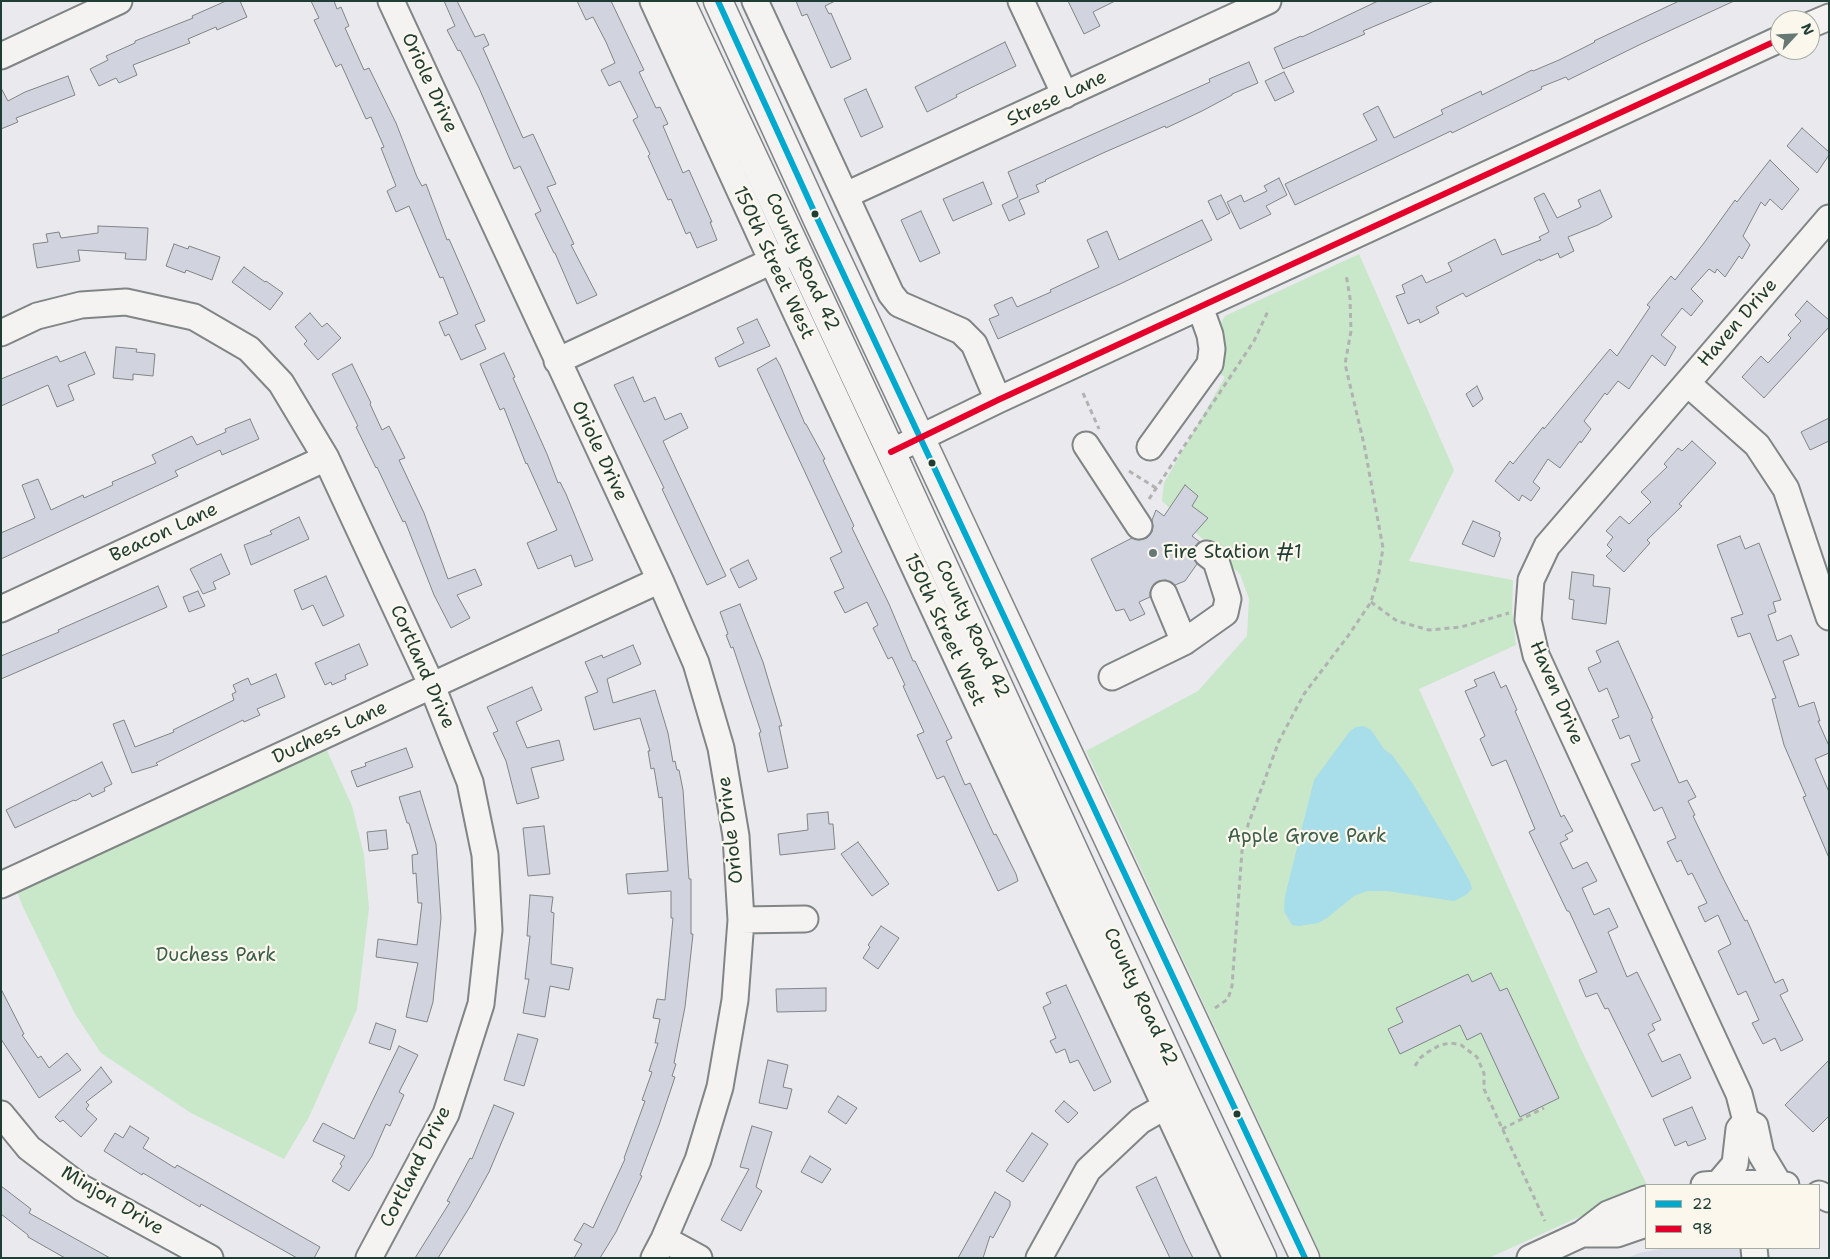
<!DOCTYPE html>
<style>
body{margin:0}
#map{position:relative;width:1830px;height:1259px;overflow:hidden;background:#eae9ee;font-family:"Shantell Sans",sans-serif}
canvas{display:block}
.frame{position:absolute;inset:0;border:2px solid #1f3d34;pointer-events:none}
.legend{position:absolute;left:1645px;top:1184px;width:175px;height:65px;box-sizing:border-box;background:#fbf7ec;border:1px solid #a3ada2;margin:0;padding:6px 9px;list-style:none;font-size:15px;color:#1f3d34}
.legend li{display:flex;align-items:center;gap:10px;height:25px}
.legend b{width:25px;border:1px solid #a3ada2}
.north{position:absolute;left:1770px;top:10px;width:50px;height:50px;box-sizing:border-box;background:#fbf7ec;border:1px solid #a3ada2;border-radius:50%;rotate:65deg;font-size:14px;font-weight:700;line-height:20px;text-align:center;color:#1f3d34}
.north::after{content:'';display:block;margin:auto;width:18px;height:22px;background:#667975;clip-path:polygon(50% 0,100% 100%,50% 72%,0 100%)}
</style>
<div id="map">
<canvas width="1830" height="1259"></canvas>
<div class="frame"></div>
<ul class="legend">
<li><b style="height:6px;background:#00a9ce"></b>22</li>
<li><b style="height:6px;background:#e4002b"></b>98</li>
</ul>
<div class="north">N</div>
</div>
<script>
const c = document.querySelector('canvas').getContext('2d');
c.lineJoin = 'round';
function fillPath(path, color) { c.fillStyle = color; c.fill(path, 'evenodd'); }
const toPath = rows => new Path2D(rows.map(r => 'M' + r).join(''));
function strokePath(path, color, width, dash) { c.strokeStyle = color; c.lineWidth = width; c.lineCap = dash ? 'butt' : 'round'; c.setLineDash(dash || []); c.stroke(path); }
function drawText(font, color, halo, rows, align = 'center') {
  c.font = font + ' "Shantell Sans",sans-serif'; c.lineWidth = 4.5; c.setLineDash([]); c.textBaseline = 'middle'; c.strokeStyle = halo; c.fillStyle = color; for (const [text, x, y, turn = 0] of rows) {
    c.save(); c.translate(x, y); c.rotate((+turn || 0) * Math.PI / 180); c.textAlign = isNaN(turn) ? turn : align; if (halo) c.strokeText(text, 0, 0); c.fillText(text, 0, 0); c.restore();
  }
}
fillPath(toPath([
 [1665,1248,1745,1248,1775,1258,1628,1258,1639,1253]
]), '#dadce8');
fillPath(toPath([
 [1359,254,1454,470,1409,561,1513,580,1512,611,1516,645,1419,689,1581,1049,1647,1185,1646,1189,1627,1195,1489,1258,1322,1258,1086,751,1198,691,1247,636,1249,599,1240,574,1162,501,1164,483,1225,377,1215,371,1219,326,1225,316],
 [324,744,352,806,364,855,369,908,357,1009,309,1117,284,1159,191,1113,101,1053,75,1014,23,907,16,889]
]), '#c9e7c9');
fillPath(toPath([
 [1364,726,1371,730,1384,749,1392,755,1413,784,1450,846,1470,882,1472,889,1466,895,1454,901,1387,891,1367,891,1354,896,1327,918,1318,923,1299,926,1292,925,1284,911,1285,896,1314,780,1350,731,1356,727]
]), '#a7dee9');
const building = toPath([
 [226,1,240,1,247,17,217,30,216,27,188,39,190,43,133,65,137,75,119,83,116,78,99,86,90,69,108,60,106,56,135,43,135,41,193,18,192,16,226,1],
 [311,1,334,1,337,9,341,7,349,26,345,28,364,70,369,68,396,123,417,177,422,186,426,184,447,240,449,239,485,321,475,325,486,349,461,360,449,334,445,336,439,322,458,314,443,277,440,278,409,206,396,212,387,191,396,186,381,148,384,147,371,117,366,119,341,64,336,67,314,20,319,18,311,1],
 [444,1,457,1,475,37,484,34,489,45,483,48,523,138,533,134,556,184,547,187,574,244,571,245,597,295,577,304,555,253,554,253,535,214,541,211,520,166,514,169,479,88,460,50,458,51,447,30,455,26,444,1],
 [577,1,611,1,644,70,639,72,656,108,660,107,668,124,663,126,683,173,689,170,712,222,710,222,717,240,697,248,690,232,686,234,671,199,668,200,648,156,650,154,633,120,638,117,620,81,609,86,601,70,615,63,606,42,593,17,586,20,577,1],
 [796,1,835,1,825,6,829,14,831,13,851,59,831,68,807,14,802,16,796,1],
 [1068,1,1115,1,1093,12,1100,26,1084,34,1068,1],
 [1378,1,1434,1,1363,31,1365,34,1283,69,1274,48,1301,36,1302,37,1378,1],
 [1679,1,1734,1,1641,44,1568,80,1566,77,1541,87,1542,89,1452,133,1451,131,1295,205,1285,184,1377,140,1363,114,1378,106,1394,138,1443,114,1441,110,1481,91,1482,95,1532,70,1533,71,1559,60,1595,42,1594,41,1679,1],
 [1005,42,1016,66,956,95,957,97,927,112,915,87,1005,42],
 [1249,62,1258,83,1232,94,1232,95,1202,111,1166,128,1165,126,1103,153,1045,180,1046,181,1036,185,1039,192,1019,200,1025,214,1009,221,1002,205,1018,197,1008,172,1210,82,1209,79,1249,62],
 [1284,72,1294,92,1275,101,1265,81,1284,72],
 [68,76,75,95,16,118,18,122,1,129,1,88,8,101,25,92,68,76],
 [866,89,883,127,861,137,844,99,866,89],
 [1802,128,1829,152,1829,155,1817,173,1787,146,1802,128],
 [1770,160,1799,189,1782,210,1770,199,1765,206,1761,202,1743,236,1750,245,1742,259,1739,256,1725,277,1717,269,1715,273,1709,269,1691,289,1703,301,1691,316,1682,308,1661,335,1676,347,1665,366,1652,355,1629,389,1618,381,1607,395,1605,393,1584,421,1591,429,1581,443,1580,441,1560,468,1548,459,1533,482,1540,488,1531,501,1522,495,1519,501,1495,481,1510,461,1513,464,1543,427,1544,429,1610,349,1617,356,1650,307,1647,305,1671,276,1675,280,1704,243,1735,200,1737,202,1770,160],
 [1279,178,1287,195,1266,206,1271,214,1240,229,1227,202,1241,195,1244,202,1267,191,1264,186,1279,178],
 [983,182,992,204,953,221,943,199,983,182],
 [1600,190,1612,217,1598,225,1568,237,1574,251,1560,258,1558,253,1540,261,1540,259,1466,297,1463,293,1436,307,1439,313,1420,323,1419,319,1408,324,1396,296,1405,293,1402,285,1422,275,1426,283,1452,271,1448,263,1495,239,1502,255,1541,240,1539,237,1549,232,1534,198,1544,193,1557,218,1581,207,1578,200,1600,190],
 [1221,195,1230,213,1217,220,1208,201,1221,195],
 [921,211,940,253,920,262,901,220,921,211],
 [1202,220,1212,240,1120,284,998,339,989,319,999,315,994,305,1012,297,1017,307,1051,292,1050,290,1099,267,1087,240,1107,231,1119,260,1202,220],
 [98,226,148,228,146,260,125,259,126,253,78,250,80,261,37,268,33,244,48,242,46,234,59,232,61,238,98,233,98,226],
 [174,244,188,249,189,246,220,257,212,280,186,270,185,273,166,266,174,244],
 [244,267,265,282,266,281,283,293,270,310,232,282,244,267],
 [1807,301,1829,320,1829,327,1764,398,1742,377,1761,356,1768,363,1791,338,1788,335,1801,321,1795,315,1807,301],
 [310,313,322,327,327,323,341,338,318,360,304,344,307,341,295,327,310,313],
 [757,319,770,346,719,367,715,358,744,343,737,328,757,319],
 [116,347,137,349,136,352,155,354,153,376,133,374,133,380,113,378,116,347],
 [85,352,95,374,68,385,74,400,57,407,48,385,1,406,1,379,57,356,60,362,85,352],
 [504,353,515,377,513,378,547,454,558,483,560,482,566,494,593,560,575,567,571,555,538,569,527,543,557,530,527,463,526,464,504,408,500,410,480,364,504,353],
 [776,358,780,365,805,424,806,424,825,459,823,460,854,526,852,528,889,604,913,661,915,661,952,738,946,741,965,785,970,783,994,835,996,834,1016,874,1018,881,998,891,944,776,937,779,917,735,924,732,903,686,905,685,892,657,888,659,873,628,878,625,867,602,845,613,834,592,844,588,830,558,842,552,757,369,776,358],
 [352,364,371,403,370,404,382,430,389,426,405,458,399,460,424,513,448,579,475,569,482,585,457,595,470,618,451,628,434,595,405,521,403,522,377,467,376,468,356,427,358,426,332,374,352,364],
 [633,377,644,402,655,397,665,420,681,413,688,428,663,441,726,576,707,585,662,489,664,488,614,385,633,377],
 [1477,386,1483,399,1473,407,1466,394,1477,386],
 [1829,418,1829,441,1810,450,1801,432,1829,418],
 [250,419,259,439,222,455,220,450,175,471,178,476,1,559,1,533,35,518,22,485,38,479,51,510,83,495,84,498,113,485,112,482,156,463,152,455,192,436,197,445,226,432,225,429,250,419],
 [1692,441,1716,463,1679,504,1682,506,1647,540,1650,543,1624,572,1606,556,1612,550,1607,545,1613,537,1606,531,1620,516,1629,524,1651,502,1641,492,1667,467,1664,464,1678,448,1682,451,1692,441],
 [1185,485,1198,496,1192,506,1208,518,1192,536,1200,542,1195,546,1193,552,1194,559,1197,564,1185,581,1175,585,1166,580,1159,581,1153,585,1150,592,1150,597,1139,602,1145,614,1130,621,1124,609,1116,611,1091,559,1132,538,1139,540,1147,538,1152,532,1153,526,1152,520,1156,510,1164,516,1185,485],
 [299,517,309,539,251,565,244,545,272,534,270,531,299,517],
 [1473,521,1500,532,1499,536,1501,538,1494,557,1462,544,1473,521],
 [1740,536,1745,549,1759,543,1781,600,1773,602,1776,612,1768,615,1777,641,1791,635,1799,655,1783,661,1799,707,1814,702,1820,721,1818,721,1829,746,1829,753,1815,759,1829,792,1829,858,1803,797,1806,796,1784,745,1772,699,1776,698,1750,633,1738,637,1731,618,1743,614,1717,545,1740,536],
 [221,554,230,574,213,582,216,589,203,594,190,569,221,554],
 [748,560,757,579,739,588,730,569,748,560],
 [1572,572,1594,575,1593,586,1610,588,1606,624,1572,619,1574,600,1569,599,1572,572],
 [326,576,344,616,323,626,313,605,302,610,294,590,326,576],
 [158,586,167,607,1,679,1,656,59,632,58,630,158,586],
 [198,591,205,606,189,612,183,597,198,591],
 [740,604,763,662,782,726,779,726,788,768,768,772,759,733,761,732,733,647,731,648,726,635,728,634,720,612,740,604],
 [1618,641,1653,718,1651,719,1679,783,1687,780,1696,797,1688,801,1695,815,1693,816,1722,876,1745,921,1747,920,1775,983,1783,979,1788,991,1780,995,1803,1040,1781,1051,1775,1038,1763,1044,1752,1023,1759,1020,1746,991,1738,995,1718,951,1731,944,1718,915,1705,922,1698,907,1707,903,1692,873,1688,875,1681,860,1677,862,1667,842,1676,838,1662,807,1654,811,1631,764,1640,761,1629,735,1620,739,1612,720,1619,717,1607,688,1599,692,1588,668,1601,662,1596,651,1618,641],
 [359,644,368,665,345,675,346,679,332,685,331,682,325,685,315,663,359,644],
 [633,645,641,664,607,679,613,703,655,690,668,733,673,762,675,761,677,770,679,770,683,790,689,879,691,879,691,934,693,934,685,1007,674,1063,676,1064,672,1076,675,1077,659,1125,640,1175,642,1176,616,1232,600,1258,574,1258,582,1244,574,1240,584,1223,593,1228,625,1159,624,1158,645,1101,642,1100,652,1072,649,1071,658,1043,655,1043,660,1019,653,1018,657,999,665,1000,673,918,671,918,671,891,628,894,626,874,668,871,662,797,659,798,654,768,651,769,648,751,650,751,640,718,594,730,585,697,598,692,585,662,602,655,603,658,633,645],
 [1494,672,1501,688,1506,685,1517,710,1515,711,1561,817,1564,815,1573,831,1565,835,1568,839,1560,843,1573,869,1587,862,1597,881,1582,888,1594,915,1609,908,1618,927,1608,932,1627,977,1637,972,1661,1020,1652,1024,1655,1030,1648,1034,1662,1062,1680,1054,1691,1078,1652,1097,1608,1008,1605,1009,1597,993,1586,997,1579,980,1597,972,1569,911,1567,911,1529,832,1535,829,1506,760,1492,766,1480,739,1485,736,1465,691,1477,686,1474,680,1494,672],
 [276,674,285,697,257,709,260,715,244,722,243,720,156,763,158,765,132,773,113,724,124,720,135,747,174,732,173,730,234,700,232,694,236,692,233,685,248,678,251,685,276,674],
 [532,687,542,710,516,722,527,748,559,740,564,760,531,768,539,798,517,804,506,761,493,733,498,731,487,707,532,687],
 [406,748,413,767,357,787,351,771,366,766,365,763,406,748],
 [102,762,112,784,104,788,105,791,92,797,90,793,75,801,74,800,15,828,6,810,102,762],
 [420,791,436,844,441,918,433,1002,427,1022,406,1017,418,963,376,957,378,939,417,945,422,903,418,903,416,873,413,874,412,855,418,854,409,823,407,823,399,797,420,791],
 [828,812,829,824,833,824,835,849,780,855,778,834,808,830,807,814,828,812],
 [544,826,550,874,528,876,523,828,544,826],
 [386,830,388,849,369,851,367,832,386,830],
 [858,842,889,884,872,896,841,854,858,842],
 [530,895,553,897,551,912,554,913,551,964,573,968,569,990,550,986,545,1017,523,1013,529,979,525,979,530,936,527,936,530,895],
 [881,926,899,938,878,969,863,958,870,947,868,945,881,926],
 [1491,973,1500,991,1507,988,1559,1098,1520,1117,1481,1033,1467,1040,1460,1025,1400,1054,1388,1029,1403,1022,1396,1008,1468,974,1472,982,1491,973],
 [1066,985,1111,1082,1094,1091,1078,1060,1070,1063,1065,1049,1056,1053,1050,1041,1056,1038,1043,1007,1051,1003,1046,993,1066,985],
 [826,988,826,1011,777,1012,776,989,826,988],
 [1,989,24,1034,22,1035,38,1058,41,1056,49,1068,67,1053,81,1070,39,1098,1,1039,1,989],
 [376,1023,396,1030,390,1050,369,1043,376,1023],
 [518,1034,538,1039,524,1086,504,1080,518,1034],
 [399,1046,418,1055,399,1092,404,1095,390,1126,386,1124,372,1156,349,1191,332,1181,342,1166,340,1164,345,1156,313,1141,323,1123,354,1139,399,1046],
 [768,1060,788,1065,783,1087,792,1089,787,1109,759,1103,768,1060],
 [1829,1060,1829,1116,1813,1132,1785,1105,1829,1060],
 [101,1067,112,1082,86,1102,89,1105,86,1109,97,1119,81,1137,63,1120,60,1122,55,1117,101,1067],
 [838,1096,857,1108,846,1124,828,1112,838,1096],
 [1064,1101,1078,1113,1068,1123,1055,1111,1064,1101],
 [494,1105,514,1113,489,1172,469,1208,438,1258,415,1258,450,1202,447,1201,470,1158,472,1159,494,1105],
 [1692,1107,1706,1139,1688,1146,1686,1141,1675,1146,1663,1119,1692,1107],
 [130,1126,149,1138,143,1148,175,1168,177,1165,320,1247,314,1258,297,1258,201,1204,200,1207,143,1173,142,1175,104,1151,115,1133,123,1138,130,1126],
 [752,1126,772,1132,756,1187,762,1191,741,1231,721,1220,749,1169,740,1167,752,1126],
 [1032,1133,1048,1144,1023,1182,1006,1171,1032,1133],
 [810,1156,831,1169,822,1183,801,1172,810,1156],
 [1156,1177,1185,1242,1193,1258,1170,1258,1136,1187,1156,1177],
 [1,1186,31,1209,29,1213,110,1258,65,1258,28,1237,28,1235,1,1214,1,1186],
 [995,1192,1010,1201,1010,1206,993,1238,990,1236,983,1258,958,1258,995,1192]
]);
fillPath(building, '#d1d3de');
strokePath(building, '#808586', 1);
const minor = toPath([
 [391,1,660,580,696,663,721,748,736,836,741,920,735,1000,720,1087,698,1160,664,1239,654,1258],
 [653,1,772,261,1236,1258],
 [755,1,891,294,899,304,961,331,974,344,998,400],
 [1021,1,1065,95],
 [1810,25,1829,17],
 [1,56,119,1],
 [846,195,1268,1],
 [1,333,37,316,81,305,126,302,194,317,249,349,281,383,326,458,432,686,470,782,485,855,489,930,481,1004,446,1114,369,1258],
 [557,361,787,254],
 [1687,383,1757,445,1786,489,1829,617],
 [1086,445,1139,526],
 [1150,447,1210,364,1212,349,1210,335,1200,307],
 [891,452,998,400,1780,39],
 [1,609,326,458],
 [1184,642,1225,613,1228,599,1216,561,1207,554],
 [1112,677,1184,642,1164,594],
 [1,885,660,580],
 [741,920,805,919],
 [1,1114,29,1148,82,1188,210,1258],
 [1718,1184,1735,1164,1739,1129,1746,1121],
 [1779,1184,1761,1154,1755,1126,1746,1121,1739,1094,1536,655,1528,620,1531,580,1547,546,1829,218],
 [1704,1185,1729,1183,1779,1184,1786,1185],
 [1819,1194,1829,1199],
 [1582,1234,1617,1234,1646,1224],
 [664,1239,699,1258],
 [1754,1248,1755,1258],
 [1039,1258,1088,1170,1140,1121,1166,1106],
 [1530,1258,1582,1234,1608,1214,1646,1199]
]);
const highway = toPath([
 [680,1,891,452,1185,1094,1262,1258],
 [718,1,818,220,1305,1258]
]);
strokePath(minor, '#808586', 29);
strokePath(highway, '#808586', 31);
strokePath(toPath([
 [1083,393,1099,429],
 [1129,471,1156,488],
 [1149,499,1254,341,1269,309],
 [1371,602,1397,621,1429,630,1461,627,1509,613],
 [1215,1008,1228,999,1232,986,1242,851,1248,825,1279,741,1304,694,1348,636,1371,602,1378,578,1383,548,1364,444,1345,364,1351,331,1350,298,1346,274],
 [1415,1066,1420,1058,1428,1052,1440,1045,1451,1043,1461,1045,1477,1057,1484,1073,1484,1089,1545,1221],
 [1502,1129,1544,1108]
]), '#b0b3b1', 3, [5, 4]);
strokePath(minor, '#f4f3f1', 25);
strokePath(highway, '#f4f3f1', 28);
strokePath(toPath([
 [718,1,818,220,1305,1258]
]), '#00a9ce', 6);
strokePath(toPath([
 [891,452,998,400,1780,39]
]), '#e4002b', 6);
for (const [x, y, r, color] of [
 [815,214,4.5,"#1f3d34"],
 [932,463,4.5,"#1f3d34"],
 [1153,553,5,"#667975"],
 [1237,1114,4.5,"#1f3d34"]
]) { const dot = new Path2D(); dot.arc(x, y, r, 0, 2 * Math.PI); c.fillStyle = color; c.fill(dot); strokePath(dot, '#fbf7ec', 2); }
drawText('19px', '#1f3d34', '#fbf7ec', [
 ["Oriole Drive",429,83,65],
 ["Strese Lane",1057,99,-25],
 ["County Road 42",802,262,65],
 ["150th Street West",773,263,65],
 ["Haven Drive",1738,323,-49],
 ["Oriole Drive",599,451,65],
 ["Beacon Lane",164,533,-25],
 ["County Road 42",972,629,65],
 ["150th Street West",944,630,65],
 ["Cortland Drive",422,667,66],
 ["Haven Drive",1556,693,67],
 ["Duchess Lane",330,733,-25],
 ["Oriole Drive",731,830,-97],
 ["County Road 42",1140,997,65],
 ["Cortland Drive",416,1167,-63],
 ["Minjon Drive",112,1201,31]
]);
drawText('19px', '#1f3d34', '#fbf7ec', [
 ["Fire Station #1",1163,553]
], 'left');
drawText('19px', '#3c5f4c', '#fbf7ec', [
 ["Apple Grove Park",1307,837],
 ["Duchess Park",216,956]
]);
</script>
